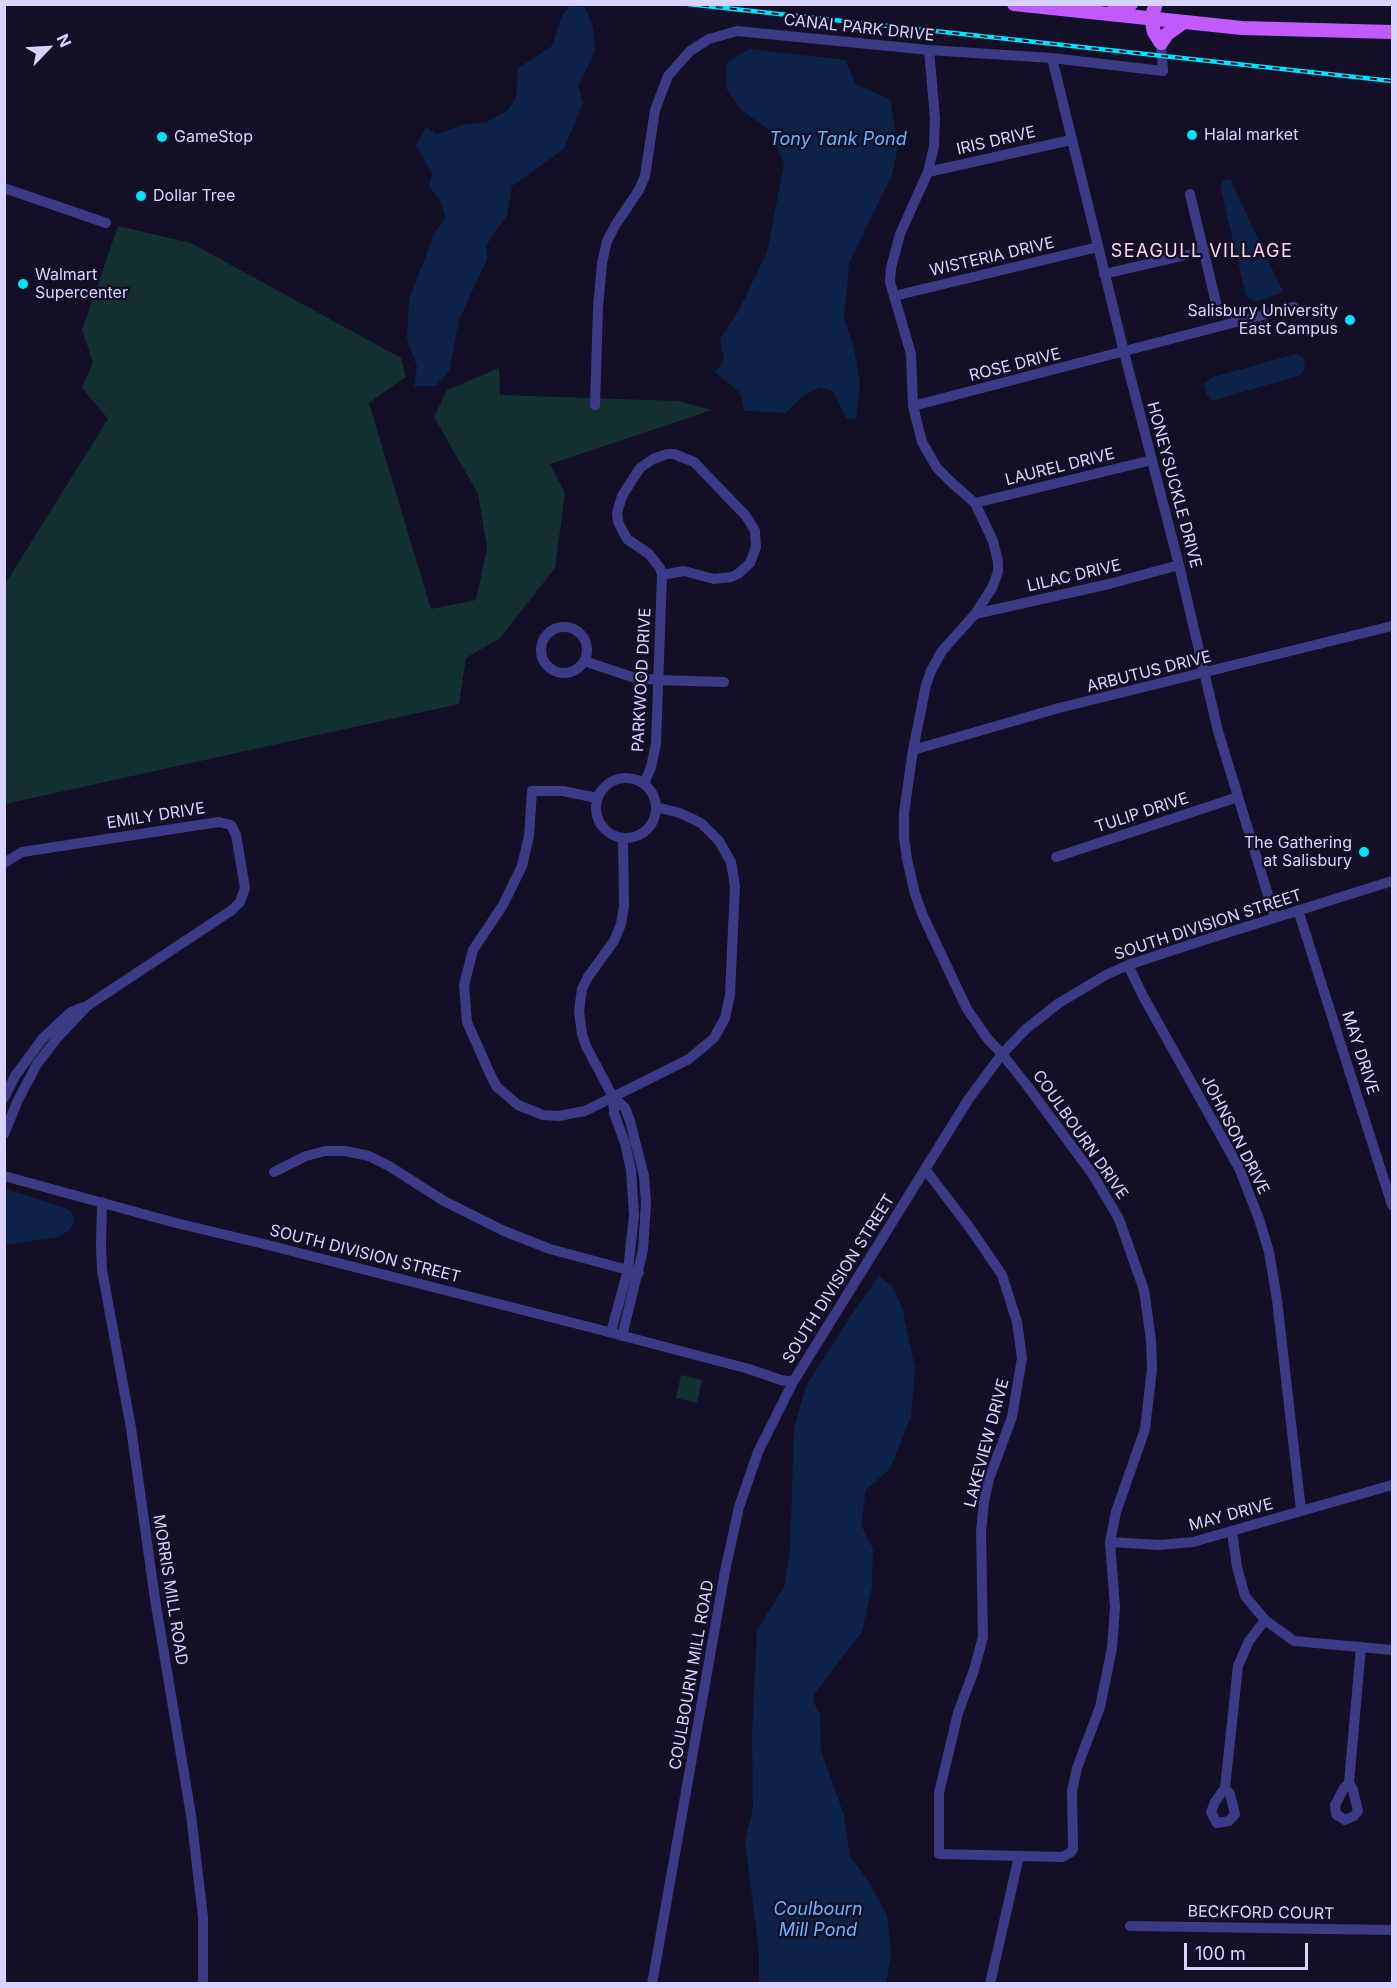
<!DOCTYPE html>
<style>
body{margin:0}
#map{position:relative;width:1397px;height:1988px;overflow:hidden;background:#130f26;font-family:Inter,sans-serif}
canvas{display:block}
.frame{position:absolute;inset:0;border:6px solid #d9d4ff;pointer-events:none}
.north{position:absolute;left:18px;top:18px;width:60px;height:60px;-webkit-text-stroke:4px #130f26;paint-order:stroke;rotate:65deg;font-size:16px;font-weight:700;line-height:24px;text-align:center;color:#d9d4ff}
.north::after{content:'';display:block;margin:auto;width:21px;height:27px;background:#d9d4ff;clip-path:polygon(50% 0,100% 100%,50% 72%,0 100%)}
.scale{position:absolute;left:1184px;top:1943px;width:124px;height:27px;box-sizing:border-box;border:3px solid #d9d4ff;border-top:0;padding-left:8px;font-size:18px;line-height:21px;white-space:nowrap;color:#d9d4ff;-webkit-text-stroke:4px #130f26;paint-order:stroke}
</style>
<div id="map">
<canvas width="1397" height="1988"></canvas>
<div class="frame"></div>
<div class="north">N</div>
<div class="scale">100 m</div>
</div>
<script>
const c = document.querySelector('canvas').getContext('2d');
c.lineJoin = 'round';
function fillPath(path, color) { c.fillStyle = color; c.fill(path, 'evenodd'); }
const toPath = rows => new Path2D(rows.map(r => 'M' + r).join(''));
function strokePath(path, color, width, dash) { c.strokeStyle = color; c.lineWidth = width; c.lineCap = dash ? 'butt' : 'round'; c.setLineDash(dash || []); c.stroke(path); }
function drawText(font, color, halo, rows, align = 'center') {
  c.font = font + ' Inter,sans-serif'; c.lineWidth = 5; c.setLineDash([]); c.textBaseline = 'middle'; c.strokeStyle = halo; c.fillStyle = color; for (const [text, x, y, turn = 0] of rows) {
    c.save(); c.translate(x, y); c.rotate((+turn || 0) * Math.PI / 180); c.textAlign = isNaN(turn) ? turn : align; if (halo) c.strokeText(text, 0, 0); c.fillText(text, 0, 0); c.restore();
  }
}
fillPath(toPath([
 [118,226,191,243,401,358,406,377,369,403,431,609,476,600,487,548,478,494,434,417,447,390,499,368,500,395,678,401,712,410,550,464,565,493,555,568,500,638,466,658,459,704,5,804,4,580,7,581,108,419,82,388,93,362,82,330],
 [681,1375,702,1380,697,1403,676,1398]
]), '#12302f');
fillPath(toPath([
 [570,6,585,7,593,28,595,51,578,86,583,103,564,149,512,186,507,216,491,237,486,248,487,259,459,320,449,371,436,386,414,386,417,367,407,338,409,299,435,232,446,218,441,202,429,186,432,173,416,145,426,128,437,134,462,125,487,122,507,111,516,98,518,68,552,46,562,15],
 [749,49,846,60,855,84,890,99,898,146,892,175,849,263,844,319,854,347,860,384,856,420,846,418,833,391,820,387,803,396,786,413,744,411,741,394,715,372,724,360,720,339,739,310,767,252,784,164,770,130,741,110,726,88,727,63],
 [1230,179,1283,292,1256,302,1246,296,1220,186,1223,181],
 [1296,354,1303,357,1305,367,1300,375,1213,401,1207,395,1204,384,1213,377],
 [5,1189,63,1207,71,1212,74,1221,70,1230,58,1237,5,1245],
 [879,1276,892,1286,902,1307,915,1368,911,1416,890,1469,866,1490,861,1525,873,1549,872,1587,862,1632,815,1693,813,1701,820,1715,821,1751,844,1815,850,1856,867,1879,887,1915,891,1954,886,1983,759,1983,759,1950,745,1842,753,1807,752,1735,757,1630,784,1587,790,1550,794,1428,806,1386,850,1317]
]), '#0c2248');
strokePath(toPath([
 [1052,58,1124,352,1179,565,1218,731,1275,918],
 [928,172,1071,140],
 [4,188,106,223],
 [1190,194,1216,303],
 [1104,274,1204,251],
 [894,296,1098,247],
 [595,405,598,308,602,263,607,241,616,224,639,190,645,176,655,110,668,76,690,51,709,39,737,31,929,50,1052,58,1163,71,1161,43],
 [913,406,1294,307],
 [975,503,1152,460],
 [975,614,1109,584,1179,565],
 '541 650a23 23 0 1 1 46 0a23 23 0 1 1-46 0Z',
 [584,661,632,677,658,680,724,682],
 [913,750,1059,708,1392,626],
 '596 808a30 30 0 1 1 60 0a30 30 0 1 1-60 0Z',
 [644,784,651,767,656,744,662,575,660,568,649,554,627,539,618,522,617,513,622,496,640,468,653,459,667,454,674,454,694,462,746,516,755,531,756,547,750,563,738,574,731,577,714,579,684,571,662,575],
 [597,798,563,791,532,791,529,836,522,866,503,905,473,950,464,985,467,1022,491,1076,497,1087,518,1105,543,1115,559,1116,585,1111,689,1059,714,1038,725,1018,730,995,735,886,731,862,719,841,701,823,680,813,656,807],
 [1056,857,1238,797],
 [4,863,22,852,219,822,231,825,236,835,245,888,240,902,232,910,87,1006,57,1038,37,1064,18,1100,4,1134],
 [1298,910,1392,1205],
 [1128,965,1143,996,1239,1168,1259,1219,1269,1252,1277,1300,1301,1510],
 [4,1098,15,1076,43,1038,71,1012,84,1007],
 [925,1169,970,1228,1002,1275,1017,1322,1022,1358,1012,1417,989,1479,984,1502,981,1532,983,1637,974,1670,958,1713,939,1793,939,1854,1063,1857,1071,1852,1073,1849,1072,1791,1077,1768,1100,1707,1112,1648,1115,1607,1110,1542,1116,1512,1145,1429,1152,1369,1151,1340,1144,1290,1119,1219,1093,1175,1026,1084,1002,1054,987,1038,967,1009,923,916,915,894,907,859,904,838,904,813,913,750,926,685,931,671,942,651,975,614,992,588,998,572,998,562,993,541,975,503,952,483,937,468,922,442,913,406,911,354,890,282,891,268,900,234,928,172,934,146,935,118,929,50],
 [274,1172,306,1156,325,1151,345,1151,369,1156,389,1166,444,1201,504,1231,550,1249,639,1273],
 [4,1176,176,1223,264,1244,597,1329,749,1369,781,1380,793,1382],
 [102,1202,101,1246,102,1270,131,1428,155,1599,191,1815,203,1917,203,1984],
 [611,1332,628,1270,634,1215,631,1170,625,1143,614,1113,613,1097],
 [622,1336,643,1250,646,1203,644,1176,630,1121,625,1108,613,1097,586,1046,582,1034,579,1011,582,989,588,977,614,941,621,924,624,906,623,838],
 [1232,1532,1237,1567,1245,1596,1265,1620,1294,1641,1392,1650],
 [1110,1542,1159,1545,1193,1542,1392,1485],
 [1349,1783,1344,1788,1335,1805,1336,1814,1345,1820,1354,1816,1358,1811,1353,1790,1349,1783,1361,1647],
 [1225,1788,1215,1802,1211,1812,1217,1823,1229,1821,1235,1814,1230,1794,1225,1788,1238,1666,1249,1641,1265,1620],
 [1130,1926,1392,1930],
 [652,1984,725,1571,739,1507,758,1452,793,1382,968,1100,1002,1054,1026,1029,1059,1003,1106,975,1128,965,1198,942,1392,881],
 [990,1984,1019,1856]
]), '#3d3a85', 10);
strokePath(toPath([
 [1014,4,1242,28,1392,32],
 [1156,4,1151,18,1154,32,1161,43,1167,34,1184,22],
 [1110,13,1131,4]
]), '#c25bff', 14);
const rail = toPath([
 [688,4,1392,81]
]);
strokePath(rail, '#00e5ff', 4.5);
strokePath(rail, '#130f26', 2, [7]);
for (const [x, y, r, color] of [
 [1192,135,6,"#00e5ff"],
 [162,137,6,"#00e5ff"],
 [141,196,6,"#00e5ff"],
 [23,284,6,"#00e5ff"],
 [1350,320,6,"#00e5ff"],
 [1364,852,6,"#00e5ff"]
]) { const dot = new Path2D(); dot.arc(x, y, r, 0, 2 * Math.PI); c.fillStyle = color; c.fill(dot); strokePath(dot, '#130f26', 2); }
drawText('16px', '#d9d4ff', '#130f26', [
 ["CANAL PARK DRIVE",859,28,6],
 ["IRIS DRIVE",996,141,-13],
 ["WISTERIA DRIVE",992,257,-13],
 ["ROSE DRIVE",1015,365,-14],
 ["LAUREL DRIVE",1060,467,-14],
 ["HONEYSUCKLE DRIVE",1174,485,75],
 ["LILAC DRIVE",1074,576,-13],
 ["ARBUTUS DRIVE",1149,672,-14],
 ["PARKWOOD DRIVE",642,680,-87],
 ["TULIP DRIVE",1142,813,-18],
 ["EMILY DRIVE",156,816,-9],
 ["SOUTH DIVISION STREET",1208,925,-18],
 ["MAY DRIVE",1360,1053,72],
 ["COULBOURN DRIVE",1080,1135,55],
 ["JOHNSON DRIVE",1235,1135,63],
 ["SOUTH DIVISION STREET",365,1254,14],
 ["SOUTH DIVISION STREET",839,1279,-58],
 ["LAKEVIEW DRIVE",987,1443,-75],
 ["MAY DRIVE",1231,1515,-15],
 ["MORRIS MILL ROAD",170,1590,81],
 ["COULBOURN MILL ROAD",692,1675,-80],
 ["BECKFORD COURT",1261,1913,1]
]);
drawText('16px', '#d9d4ff', '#130f26', [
 ["Halal market",1204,135],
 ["GameStop",174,137],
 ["Dollar Tree",153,196],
 ["Walmart",35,275],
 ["Supercenter",35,293],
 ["Salisbury University",1338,311,"right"],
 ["East Campus",1338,329,"right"],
 ["The Gathering",1352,843,"right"],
 ["at Salisbury",1352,861,"right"]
], 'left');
drawText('italic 18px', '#62b6ff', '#130f26', [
 ["Tony Tank Pond",838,140],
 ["Coulbourn",818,1910],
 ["Mill Pond",818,1931]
]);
c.letterSpacing = '1.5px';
drawText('18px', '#ffd6f0', '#130f26', [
 ["SEAGULL VILLAGE",1202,252]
]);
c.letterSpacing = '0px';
</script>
